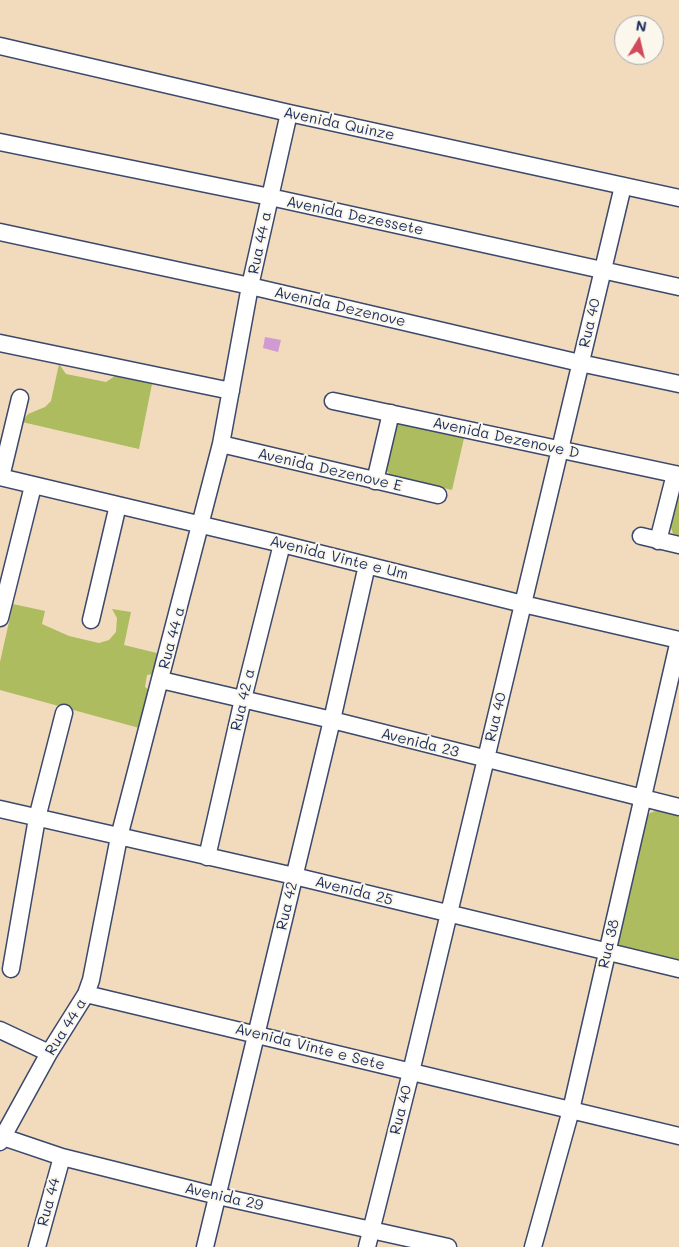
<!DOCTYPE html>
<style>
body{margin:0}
#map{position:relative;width:679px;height:1247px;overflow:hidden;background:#f2dbbc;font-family:Mali,sans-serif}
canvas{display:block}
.north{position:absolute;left:614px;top:15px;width:50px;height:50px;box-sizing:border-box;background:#fbf7ec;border:1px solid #a1a7b3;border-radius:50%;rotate:9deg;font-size:14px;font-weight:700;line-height:20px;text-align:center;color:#1b2f5e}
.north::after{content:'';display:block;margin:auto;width:18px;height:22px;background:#d1495b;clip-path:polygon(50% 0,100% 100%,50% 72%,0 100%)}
</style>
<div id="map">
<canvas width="679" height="1247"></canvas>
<div class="north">N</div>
</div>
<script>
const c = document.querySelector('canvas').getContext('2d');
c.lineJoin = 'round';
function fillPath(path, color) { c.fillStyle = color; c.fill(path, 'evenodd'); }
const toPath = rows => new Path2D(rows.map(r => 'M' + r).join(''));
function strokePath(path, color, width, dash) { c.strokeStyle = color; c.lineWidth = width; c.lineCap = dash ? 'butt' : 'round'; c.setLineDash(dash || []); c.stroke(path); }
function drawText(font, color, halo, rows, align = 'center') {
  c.font = font + ' Mali,sans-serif'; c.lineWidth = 4; c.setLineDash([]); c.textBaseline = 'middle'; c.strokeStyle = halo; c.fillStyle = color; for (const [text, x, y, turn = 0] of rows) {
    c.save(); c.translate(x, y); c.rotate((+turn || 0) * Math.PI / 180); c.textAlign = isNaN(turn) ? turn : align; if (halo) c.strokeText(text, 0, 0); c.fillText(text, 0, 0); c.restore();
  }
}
fillPath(toPath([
 [59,364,66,374,106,382,115,376,152,384,139,449,22,422,28,414,45,407,51,401],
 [399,422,465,434,452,490,391,476,387,471,386,469,396,424],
 [679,488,679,536,673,534,670,524],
 [13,604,45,611,42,624,69,636,99,643,109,640,116,632,117,618,112,609,131,612,124,645,161,654,153,674,147,675,145,687,150,691,143,729,0,690,0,662],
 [658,810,678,816,679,818,679,965,618,947,617,944,647,816,650,813]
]), '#acbc5f');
fillPath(toPath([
 [265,337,281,340,278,352,263,348]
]), '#d19ad3');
const minor = toPath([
 [0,46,289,113,679,198],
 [0,142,270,197,679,287],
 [0,232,250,286,580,363,679,384],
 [0,343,231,391],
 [333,401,679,475],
 [221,444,438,495],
 [0,477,282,544,523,604,679,640],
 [1,477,20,398],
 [375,481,391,413],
 [641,536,679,545],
 [658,541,675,474],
 [0,618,33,486],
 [91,620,118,505],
 [161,680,332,720,679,807],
 [0,809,294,876,679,969],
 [207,857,243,699,282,544],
 [11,969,37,818,64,713],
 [86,994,679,1136],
 [0,1030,49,1053],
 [0,1136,62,1157,218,1196,448,1247],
 [0,1142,49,1053,86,994,91,980,119,837,221,444,250,286,289,113],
 [37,1247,62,1157],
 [205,1247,332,720,367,565],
 [367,1247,411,1072,623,186],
 [533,1247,571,1110,679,640]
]);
strokePath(minor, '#3b496c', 19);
strokePath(minor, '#fff', 16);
drawText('15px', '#1b2f5e', '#fbf7ec', [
 ["Avenida Quinze",339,124,12],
 ["Avenida Dezessete",355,216,12],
 ["Rua 44 a",260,243,-78],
 ["Avenida Dezenove",340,307,13],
 ["Rua 40",590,323,-77],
 ["Avenida Dezenove D",506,438,12],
 ["Avenida Dezenove E",330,470,13],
 ["Avenida Vinte e Um",339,558,14],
 ["Rua 44 a",172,638,-75],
 ["Rua 42 a",243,700,-77],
 ["Rua 40",496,717,-77],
 ["Avenida 23",420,743,14],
 ["Avenida 25",354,891,14],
 ["Rua 42",287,906,-77],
 ["Rua 38",609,944,-77],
 ["Rua 44 a",66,1027,-58],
 ["Avenida Vinte e Sete",310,1047,14],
 ["Rua 40",401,1110,-76],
 ["Avenida 29",224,1197,13],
 ["Rua 44",49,1202,-75]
]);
</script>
